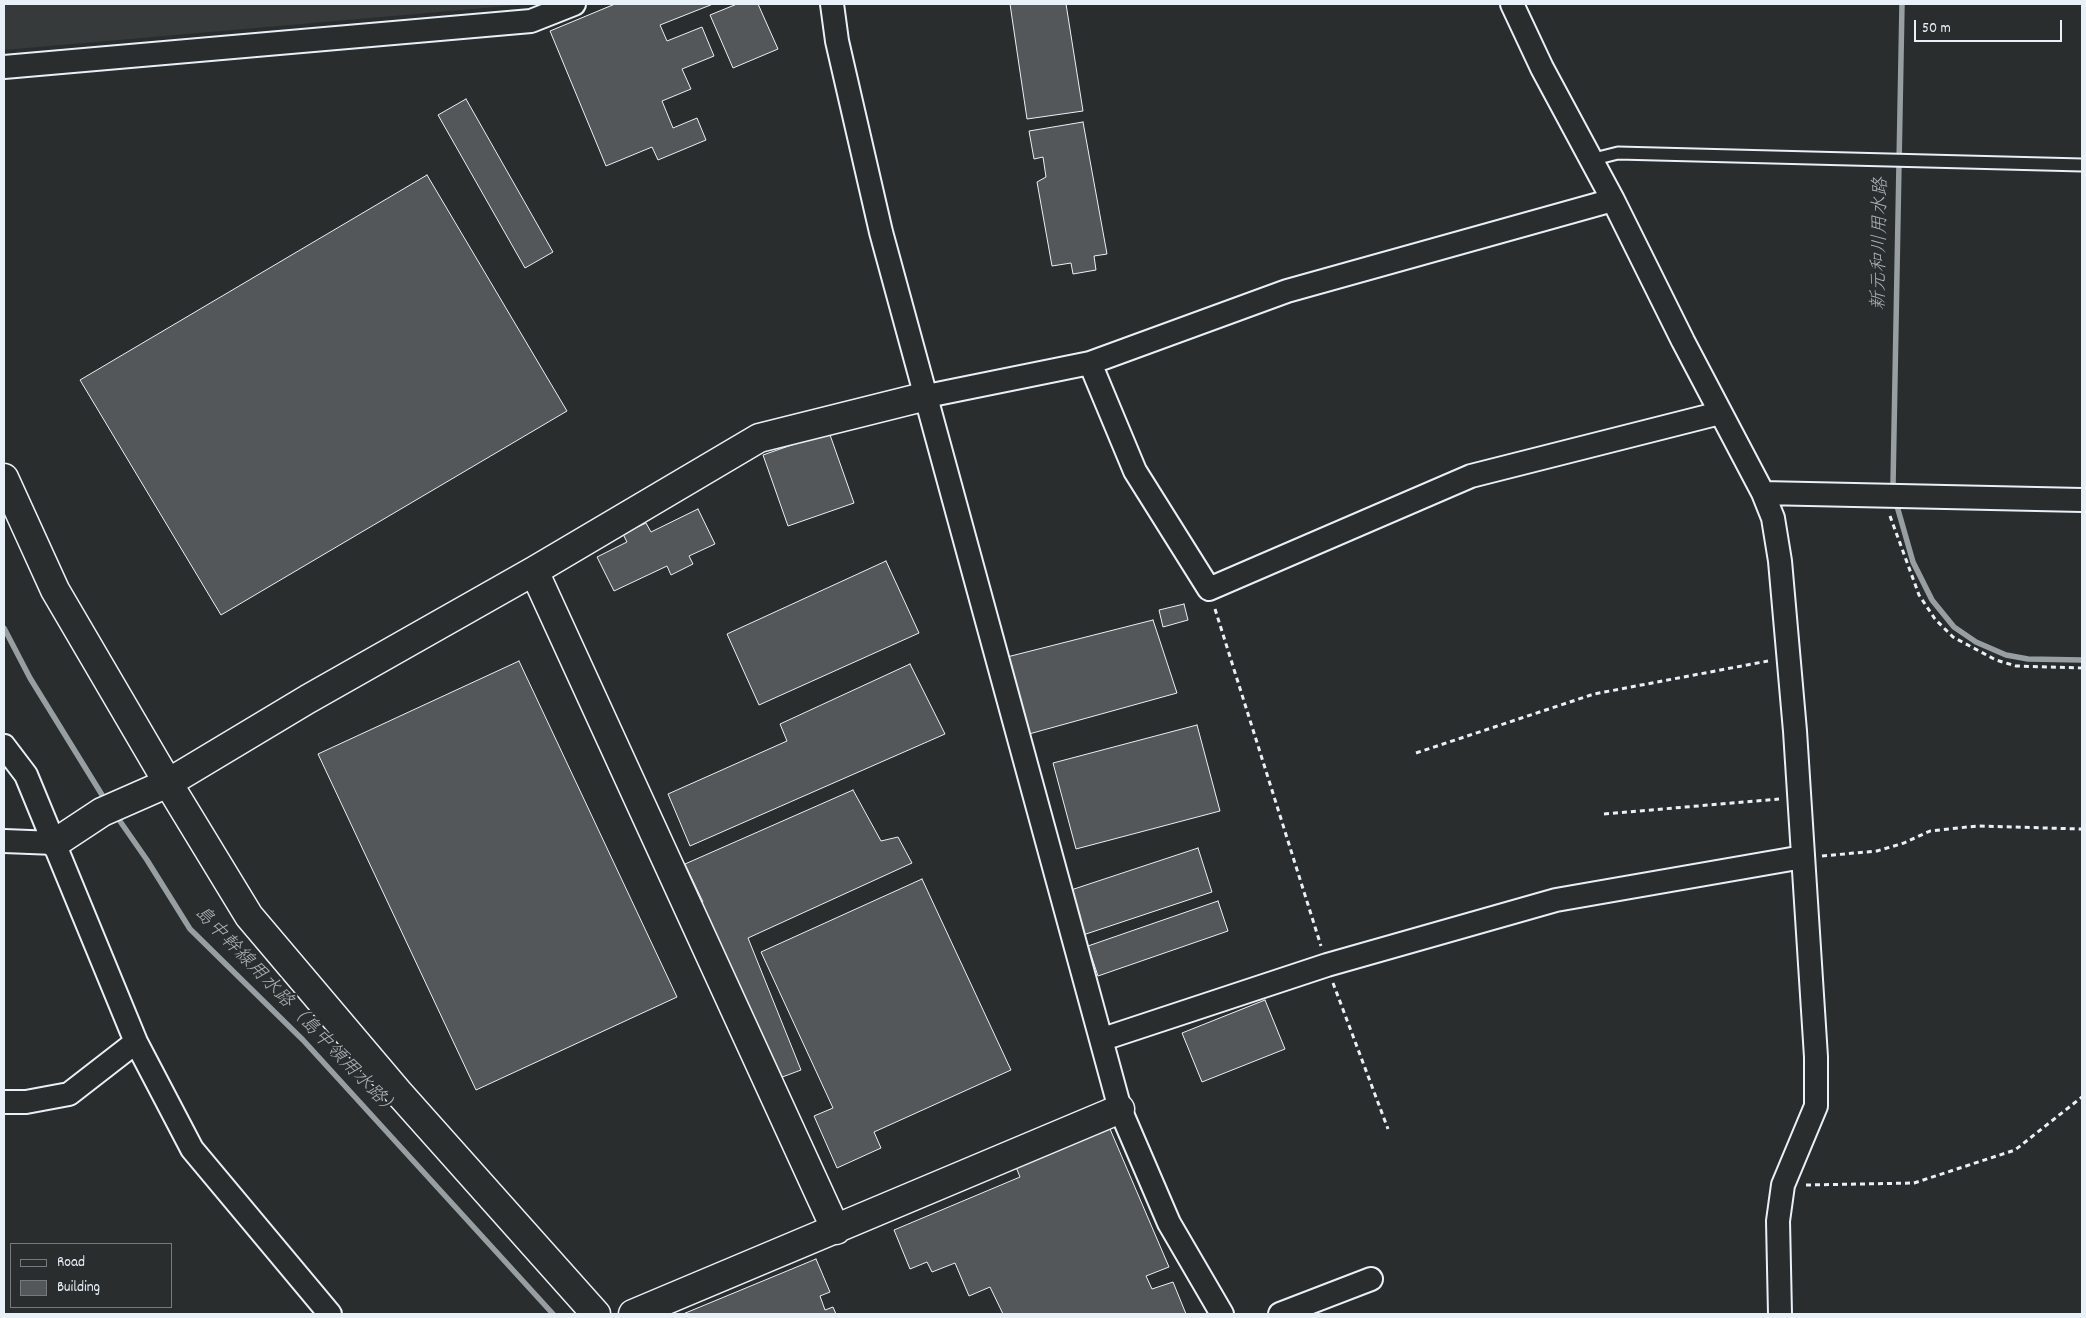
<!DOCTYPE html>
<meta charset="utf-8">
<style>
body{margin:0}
#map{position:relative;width:2086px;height:1318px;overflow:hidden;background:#2a2d2e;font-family:Dekko,sans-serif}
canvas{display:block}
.frame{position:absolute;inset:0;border:5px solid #e8f1f8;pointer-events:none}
.legend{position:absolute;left:10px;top:1243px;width:162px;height:65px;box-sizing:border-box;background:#2a2d2e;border:1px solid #767b7f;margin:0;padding:6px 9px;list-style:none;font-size:15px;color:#e8f1f8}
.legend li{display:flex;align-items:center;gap:10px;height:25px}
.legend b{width:25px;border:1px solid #767b7f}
.scale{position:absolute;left:1914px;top:20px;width:148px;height:22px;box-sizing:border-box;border:2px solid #e8f1f8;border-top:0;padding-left:6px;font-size:15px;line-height:18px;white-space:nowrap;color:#e8f1f8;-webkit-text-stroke:4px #2a2d2e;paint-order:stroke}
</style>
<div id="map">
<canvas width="2086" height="1318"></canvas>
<div class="frame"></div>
<ul class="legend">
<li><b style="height:6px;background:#2a2d2e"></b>Road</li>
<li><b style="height:14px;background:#535759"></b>Building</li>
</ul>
<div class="scale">50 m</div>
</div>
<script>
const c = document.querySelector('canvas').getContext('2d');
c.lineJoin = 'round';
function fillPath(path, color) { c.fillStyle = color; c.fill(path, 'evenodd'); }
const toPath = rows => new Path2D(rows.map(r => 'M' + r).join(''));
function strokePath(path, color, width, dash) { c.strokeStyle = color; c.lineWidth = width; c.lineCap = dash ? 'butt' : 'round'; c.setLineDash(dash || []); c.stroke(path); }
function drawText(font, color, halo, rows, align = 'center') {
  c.font = font + ' Dekko,"Klee One",sans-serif'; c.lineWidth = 4.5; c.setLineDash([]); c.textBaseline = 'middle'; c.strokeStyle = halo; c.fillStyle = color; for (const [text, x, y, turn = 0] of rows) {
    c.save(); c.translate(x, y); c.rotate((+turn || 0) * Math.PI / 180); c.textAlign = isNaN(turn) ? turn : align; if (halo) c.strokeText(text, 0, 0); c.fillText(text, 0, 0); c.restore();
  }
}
fillPath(toPath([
 [4,4,530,4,4,50]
]), '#363a3b');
strokePath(toPath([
 [1893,485,1902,4],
 [1897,506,1913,562,1932,600,1954,627,1976,642,2006,655,2028,659,2082,660],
 [4,628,30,678,107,803],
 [115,814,147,860,190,929,303,1040,553,1314]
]), '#989fa3', 5.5);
const building = toPath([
 [615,4,713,4,660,25,667,41,702,27,714,56,682,69,691,89,662,101,673,128,697,118,706,140,658,160,652,147,606,166,550,31,615,4],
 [737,4,758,4,778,49,733,68,710,15,737,4],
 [1010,4,1066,4,1083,111,1027,119,1010,4],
 [466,99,553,252,525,268,438,115,466,99],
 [1083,122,1107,254,1094,256,1096,270,1073,274,1071,263,1052,266,1037,182,1046,177,1043,157,1034,159,1029,131,1083,122],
 [427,175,567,411,221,615,80,380,427,175],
 [829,432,854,503,788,526,763,455,829,432],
 [698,509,715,544,689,556,693,564,671,575,667,566,614,591,597,557,627,542,623,534,646,523,651,532,698,509],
 [886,561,919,633,759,705,727,634,886,561],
 [1184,604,1188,620,1163,627,1159,610,1184,604],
 [1153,620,1177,693,1029,734,1007,657,1153,620],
 [519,661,677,997,476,1090,318,754,519,661],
 [910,664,945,734,690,846,668,794,787,741,780,724,910,664],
 [1197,725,1220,811,1076,849,1053,763,1197,725],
 [853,790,881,841,898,837,912,863,748,938,801,1070,777,1079,697,907,703,902,685,864,853,790],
 [1198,848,1212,892,1080,936,1065,892,1198,848],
 [922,879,1011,1070,874,1132,881,1148,837,1168,814,1116,833,1108,761,952,922,879],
 [1218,901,1228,931,1098,976,1088,946,1218,901],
 [1265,1000,1285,1049,1202,1082,1182,1033,1265,1000],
 [1110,1129,1169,1267,1146,1276,1152,1289,1173,1282,1186,1314,1003,1314,990,1287,969,1296,955,1263,932,1272,927,1262,910,1269,894,1230,1020,1177,1016,1167,1110,1129],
 [816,1259,830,1292,820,1296,825,1310,833,1307,836,1314,683,1314,816,1259]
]);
fillPath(building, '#535759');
strokePath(building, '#e8f1f8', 1);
const service = toPath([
 [1590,160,1618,153,2082,165]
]);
const minor = toPath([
 [832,4,837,41,881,232,1120,1109,1169,1223,1222,1314],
 [1512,4,1542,68,1613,200,1683,341,1763,493,1773,518,1780,561,1795,731,1816,1057,1816,1106,1783,1185,1778,1221,1780,1314],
 [4,67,531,21,574,4],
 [1090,363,1135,471,1209,589,1471,476,1720,413],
 [927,396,1090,363,1287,291,1613,200],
 [1763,493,2082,500],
 [4,746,26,775,136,1042,192,1149,330,1314],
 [4,841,55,843],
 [1103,1039,1327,965,1556,900,1803,857],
 [4,1102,26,1102,69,1094,136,1042],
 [1280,1314,1371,1279]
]);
const tertiary = toPath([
 [4,478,55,590,168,783,249,916,398,1092,596,1314],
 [534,571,836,1230],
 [55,843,102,812,168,783,308,699,534,571,759,438,927,396],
 [633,1314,1120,1109]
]);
strokePath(service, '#e8f1f8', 15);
strokePath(minor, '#e8f1f8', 26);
strokePath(tertiary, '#e8f1f8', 31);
strokePath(toPath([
 [1890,516,1919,595,1935,619,1953,637,1996,660,2016,666,2082,668],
 [1215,609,1321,946],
 [1416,753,1594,694,1768,661],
 [1604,814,1779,799],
 [1822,856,1877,851,1904,843,1930,831,1977,826,2082,829],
 [1333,983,1388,1129],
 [1806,1185,1914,1183,2015,1150,2082,1097]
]), '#e8f1f8', 3, [5, 4]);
strokePath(service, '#2a2d2e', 11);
strokePath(minor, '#2a2d2e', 22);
strokePath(tertiary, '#2a2d2e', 28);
drawText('italic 19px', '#acb3b9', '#2a2d2e', [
 ["新元和川用水路",1882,244,-89],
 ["島中幹線用水路（島中領用水路）",295,1013,46]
]);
</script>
